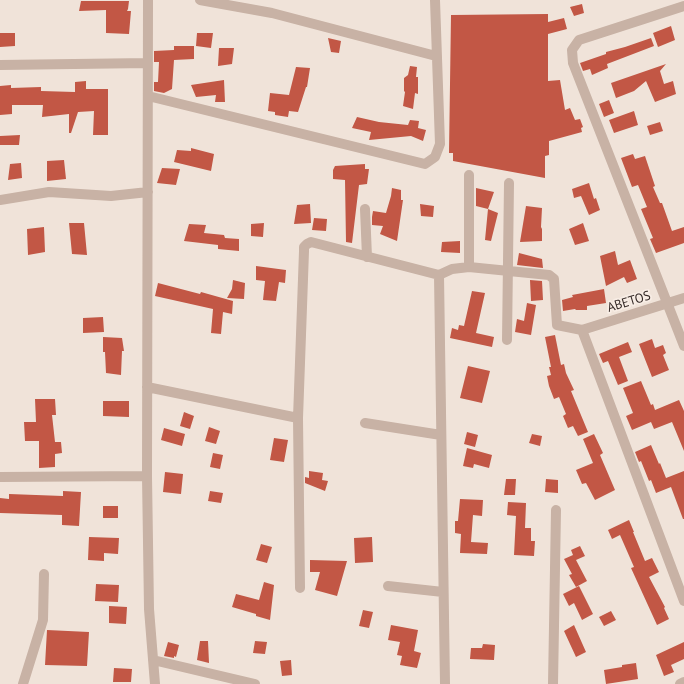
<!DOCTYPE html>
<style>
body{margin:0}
canvas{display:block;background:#f0e3d9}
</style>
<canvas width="684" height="684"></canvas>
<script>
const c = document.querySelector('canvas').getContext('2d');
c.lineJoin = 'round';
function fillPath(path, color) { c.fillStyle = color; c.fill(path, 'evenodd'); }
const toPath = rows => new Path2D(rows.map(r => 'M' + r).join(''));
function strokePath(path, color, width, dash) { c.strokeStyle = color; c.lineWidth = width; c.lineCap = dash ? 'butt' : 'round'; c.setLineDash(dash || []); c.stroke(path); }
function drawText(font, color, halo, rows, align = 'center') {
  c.font = font + ' "PT Sans",sans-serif'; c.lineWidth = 3.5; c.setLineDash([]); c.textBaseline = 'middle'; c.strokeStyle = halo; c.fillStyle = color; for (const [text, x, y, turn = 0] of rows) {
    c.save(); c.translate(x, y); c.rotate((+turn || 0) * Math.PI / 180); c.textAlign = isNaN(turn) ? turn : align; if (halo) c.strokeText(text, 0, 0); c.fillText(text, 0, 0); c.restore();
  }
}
fillPath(toPath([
 [81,1,129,1,128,9,127,11,131,11,129,34,106,33,106,10,79,11],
 [582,4,584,13,574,16,570,7],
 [548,14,548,22,564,18,567,29,548,34,548,81,560,80,565,110,570,108,575,120,580,119,583,127,581,128,582,132,549,141,549,155,545,156,545,178,453,161,453,153,449,153,451,15],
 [671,26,675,40,658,47,653,33],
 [0,33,15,33,15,46,0,47],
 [197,33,213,33,211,48,196,46],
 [328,38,341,41,339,53,331,52],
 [651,38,654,46,607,64,608,68,592,75,590,69,583,71,580,63,606,54,606,52,625,47],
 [174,46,194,46,194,59,174,60,172,89,164,93,154,91,154,82,158,82,159,62,154,62,154,51,174,50],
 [219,48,234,48,232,64,218,66],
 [666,64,660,71,664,84,673,81,676,94,655,102,646,81,634,91,616,98,611,83],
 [410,66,417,67,416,77,418,77,418,94,415,93,413,109,403,106,405,92,404,91,404,78,408,75],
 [296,67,310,68,307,87,306,87,298,112,289,111,288,117,275,115,275,112,268,111,270,93,289,95],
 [224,80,225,102,215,102,216,95,196,97,191,85],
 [86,81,86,89,108,89,108,135,93,135,94,111,78,112,71,133,69,133,69,114,42,117,43,105,12,105,12,114,0,115,0,86,11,85,11,88,41,87,41,91,75,92,75,82],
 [609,100,614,113,604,117,599,104],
 [634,111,638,125,614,133,609,120],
 [357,117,379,122,408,125,410,120,419,121,418,128,426,130,423,141,411,136,369,140,371,132,352,128],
 [660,122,663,131,650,135,647,126],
 [20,135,19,145,0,145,0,136],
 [191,148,214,154,211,171,174,162,177,150,191,151],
 [633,154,635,159,645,156,655,186,653,187,660,203,662,203,672,231,684,227,684,243,656,253,650,239,653,238,641,209,647,207,638,185,632,187,621,158],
 [64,160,66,179,47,181,47,161],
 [21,163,22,178,8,180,10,164],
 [365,164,365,169,369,169,367,184,359,185,352,243,346,242,345,180,333,179,333,170,335,166],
 [162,168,180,169,176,185,157,183],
 [589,183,594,199,596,198,600,210,589,215,581,196,574,198,572,189],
 [392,188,401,190,401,200,403,200,397,241,380,234,383,226,372,225,372,217,373,211,386,213,391,196],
 [476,188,494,192,488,209,476,206],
 [310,204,311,223,294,224,297,205],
 [420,204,434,206,433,217,421,216],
 [526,206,542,208,541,227,542,229,542,241,520,242],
 [488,209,498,213,491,241,485,240],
 [314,218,327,219,326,231,312,230],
 [69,223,84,223,87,255,72,254],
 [264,223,263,237,251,236,251,224],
 [583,223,589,241,575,245,569,229],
 [189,224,206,225,204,233,224,235,225,238,239,239,239,251,218,249,218,245,184,241],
 [44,227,45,252,28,255,27,229],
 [460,241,460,253,441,252,442,242],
 [615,251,618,265,630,260,637,279,627,283,624,277,606,286,600,256],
 [519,253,542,259,543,268,517,265],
 [256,266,286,270,285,283,279,282,276,301,263,300,265,281,256,280],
 [233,280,245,283,244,299,227,298,232,289],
 [530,280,542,281,543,300,531,301],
 [158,283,200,294,201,292,233,301,232,314,223,312,221,334,211,333,213,309,155,296],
 [604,289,606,303,587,306,587,310,576,310,575,309,563,311,562,300,573,297,572,295],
 [472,291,485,293,476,333,494,337,492,347,450,338,452,328,458,330,459,325,464,326],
 [527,303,536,305,531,335,515,332,517,319,524,321],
 [103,317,104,332,83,333,83,318],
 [555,335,561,365,564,364,566,373,574,390,571,391,588,432,578,436,573,426,568,428,563,416,566,414,559,397,554,399,549,386,547,376,551,375,549,367,551,367,545,337],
 [103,337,122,338,124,351,122,351,121,375,106,373,105,352,103,352],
 [652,339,655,348,663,345,666,353,663,355,669,370,652,377,639,344],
 [628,342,632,352,619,357,628,381,618,385,608,361,603,363,599,354],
 [468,366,490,371,482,403,460,398],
 [641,381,651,405,653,404,655,410,679,400,684,411,684,451,672,422,654,429,651,422,632,430,626,416,633,413,623,388],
 [35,399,55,399,56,415,52,415,55,442,61,442,62,453,55,454,55,467,39,468,39,441,25,441,24,422,36,422],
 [103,401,129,401,129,417,103,416],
 [184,412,194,416,190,429,180,426],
 [209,427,220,431,216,444,205,441],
 [164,428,185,434,182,446,161,440],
 [467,432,478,435,475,447,464,444],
 [532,434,542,436,540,446,529,443],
 [594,434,603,453,600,455,615,490,595,500,586,483,582,484,576,470,593,463,583,439],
 [274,438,288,440,284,462,270,460],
 [651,445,659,464,660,463,666,478,684,471,684,519,683,519,671,487,656,493,651,480,649,481,641,461,639,462,635,452],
 [467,448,492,455,489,468,474,464,473,468,463,466],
 [213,453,223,455,220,469,210,467],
 [309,471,323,473,322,480,328,481,325,491,305,483,305,477,309,478],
 [165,472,183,474,181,494,163,492],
 [506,479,516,479,515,495,504,495],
 [546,479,558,480,558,493,545,492],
 [63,491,81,492,79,526,62,525,62,515,0,513,0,498,9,499,9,494,63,496],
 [210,491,223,493,221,503,208,501],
 [460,499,483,500,482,516,473,515,471,542,488,543,487,554,460,553,461,534,455,533,455,521,458,521],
 [508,502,526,503,525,528,531,528,531,541,535,541,534,556,514,555,516,516,507,515],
 [103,506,118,506,118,518,103,518],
 [629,520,634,532,633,532,645,561,652,558,659,572,649,577,665,607,664,608,669,619,657,625,631,568,634,567,620,535,612,539,608,530],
 [89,537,119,538,118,554,104,553,104,561,88,560],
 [372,537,373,562,355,563,354,538],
 [261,544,272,547,267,563,256,560],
 [580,546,585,556,576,560,587,581,576,587,569,575,572,574,564,559,573,555,571,550],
 [310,560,347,561,337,596,315,590,320,572,310,572],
 [264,582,274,585,270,620,256,616,256,614,232,607,236,594,259,600],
 [96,584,119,585,118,602,95,601],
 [579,586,593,614,582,620,574,603,569,606,563,594],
 [109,606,127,607,126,624,109,623],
 [363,610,373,612,369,628,359,626],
 [611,611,616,620,604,626,599,617],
 [391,625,418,630,414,651,421,653,417,668,400,665,402,656,397,655,400,642,388,640],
 [574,625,586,652,576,657,564,631],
 [47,630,89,632,87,666,45,665],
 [200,641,208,641,209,663,197,660],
 [255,641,267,642,265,654,253,653],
 [168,642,179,645,176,657,174,656,174,658,164,656],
 [684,642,684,659,671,665,674,672,664,676,656,655],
 [483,644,495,645,494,660,470,659,471,648,482,648],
 [291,660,292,675,282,676,280,661],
 [636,663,638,679,606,684,604,670,622,667,622,665],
 [114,668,132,669,131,682,113,682]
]), '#c25745');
strokePath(toPath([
 [148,0,147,476,149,609,155,684],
 [200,0,272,13,436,56],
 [684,6,579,40,572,50,573,63,684,346],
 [0,65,148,63],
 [148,96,425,164,435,157,440,144,435,0],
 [469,175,469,267],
 [0,200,49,192,111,196,148,192],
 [365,209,367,257],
 [439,275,445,684],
 [582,330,684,601],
 [507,340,509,183],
 [147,387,298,418],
 [365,423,441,435],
 [0,477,147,476],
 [388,586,443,592],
 [300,588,298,418,304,251,304,247,307,244,311,242,439,275,452,269,469,267,549,275,554,279,557,325,582,330,684,298],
 [153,660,255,684],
 [23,684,43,620,44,574],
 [553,684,556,510],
 [680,684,684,682]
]), '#c8b2a5', 10);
drawText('13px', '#342926', '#f8ede5', [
 ["ABETOS",629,302,-17]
]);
</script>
